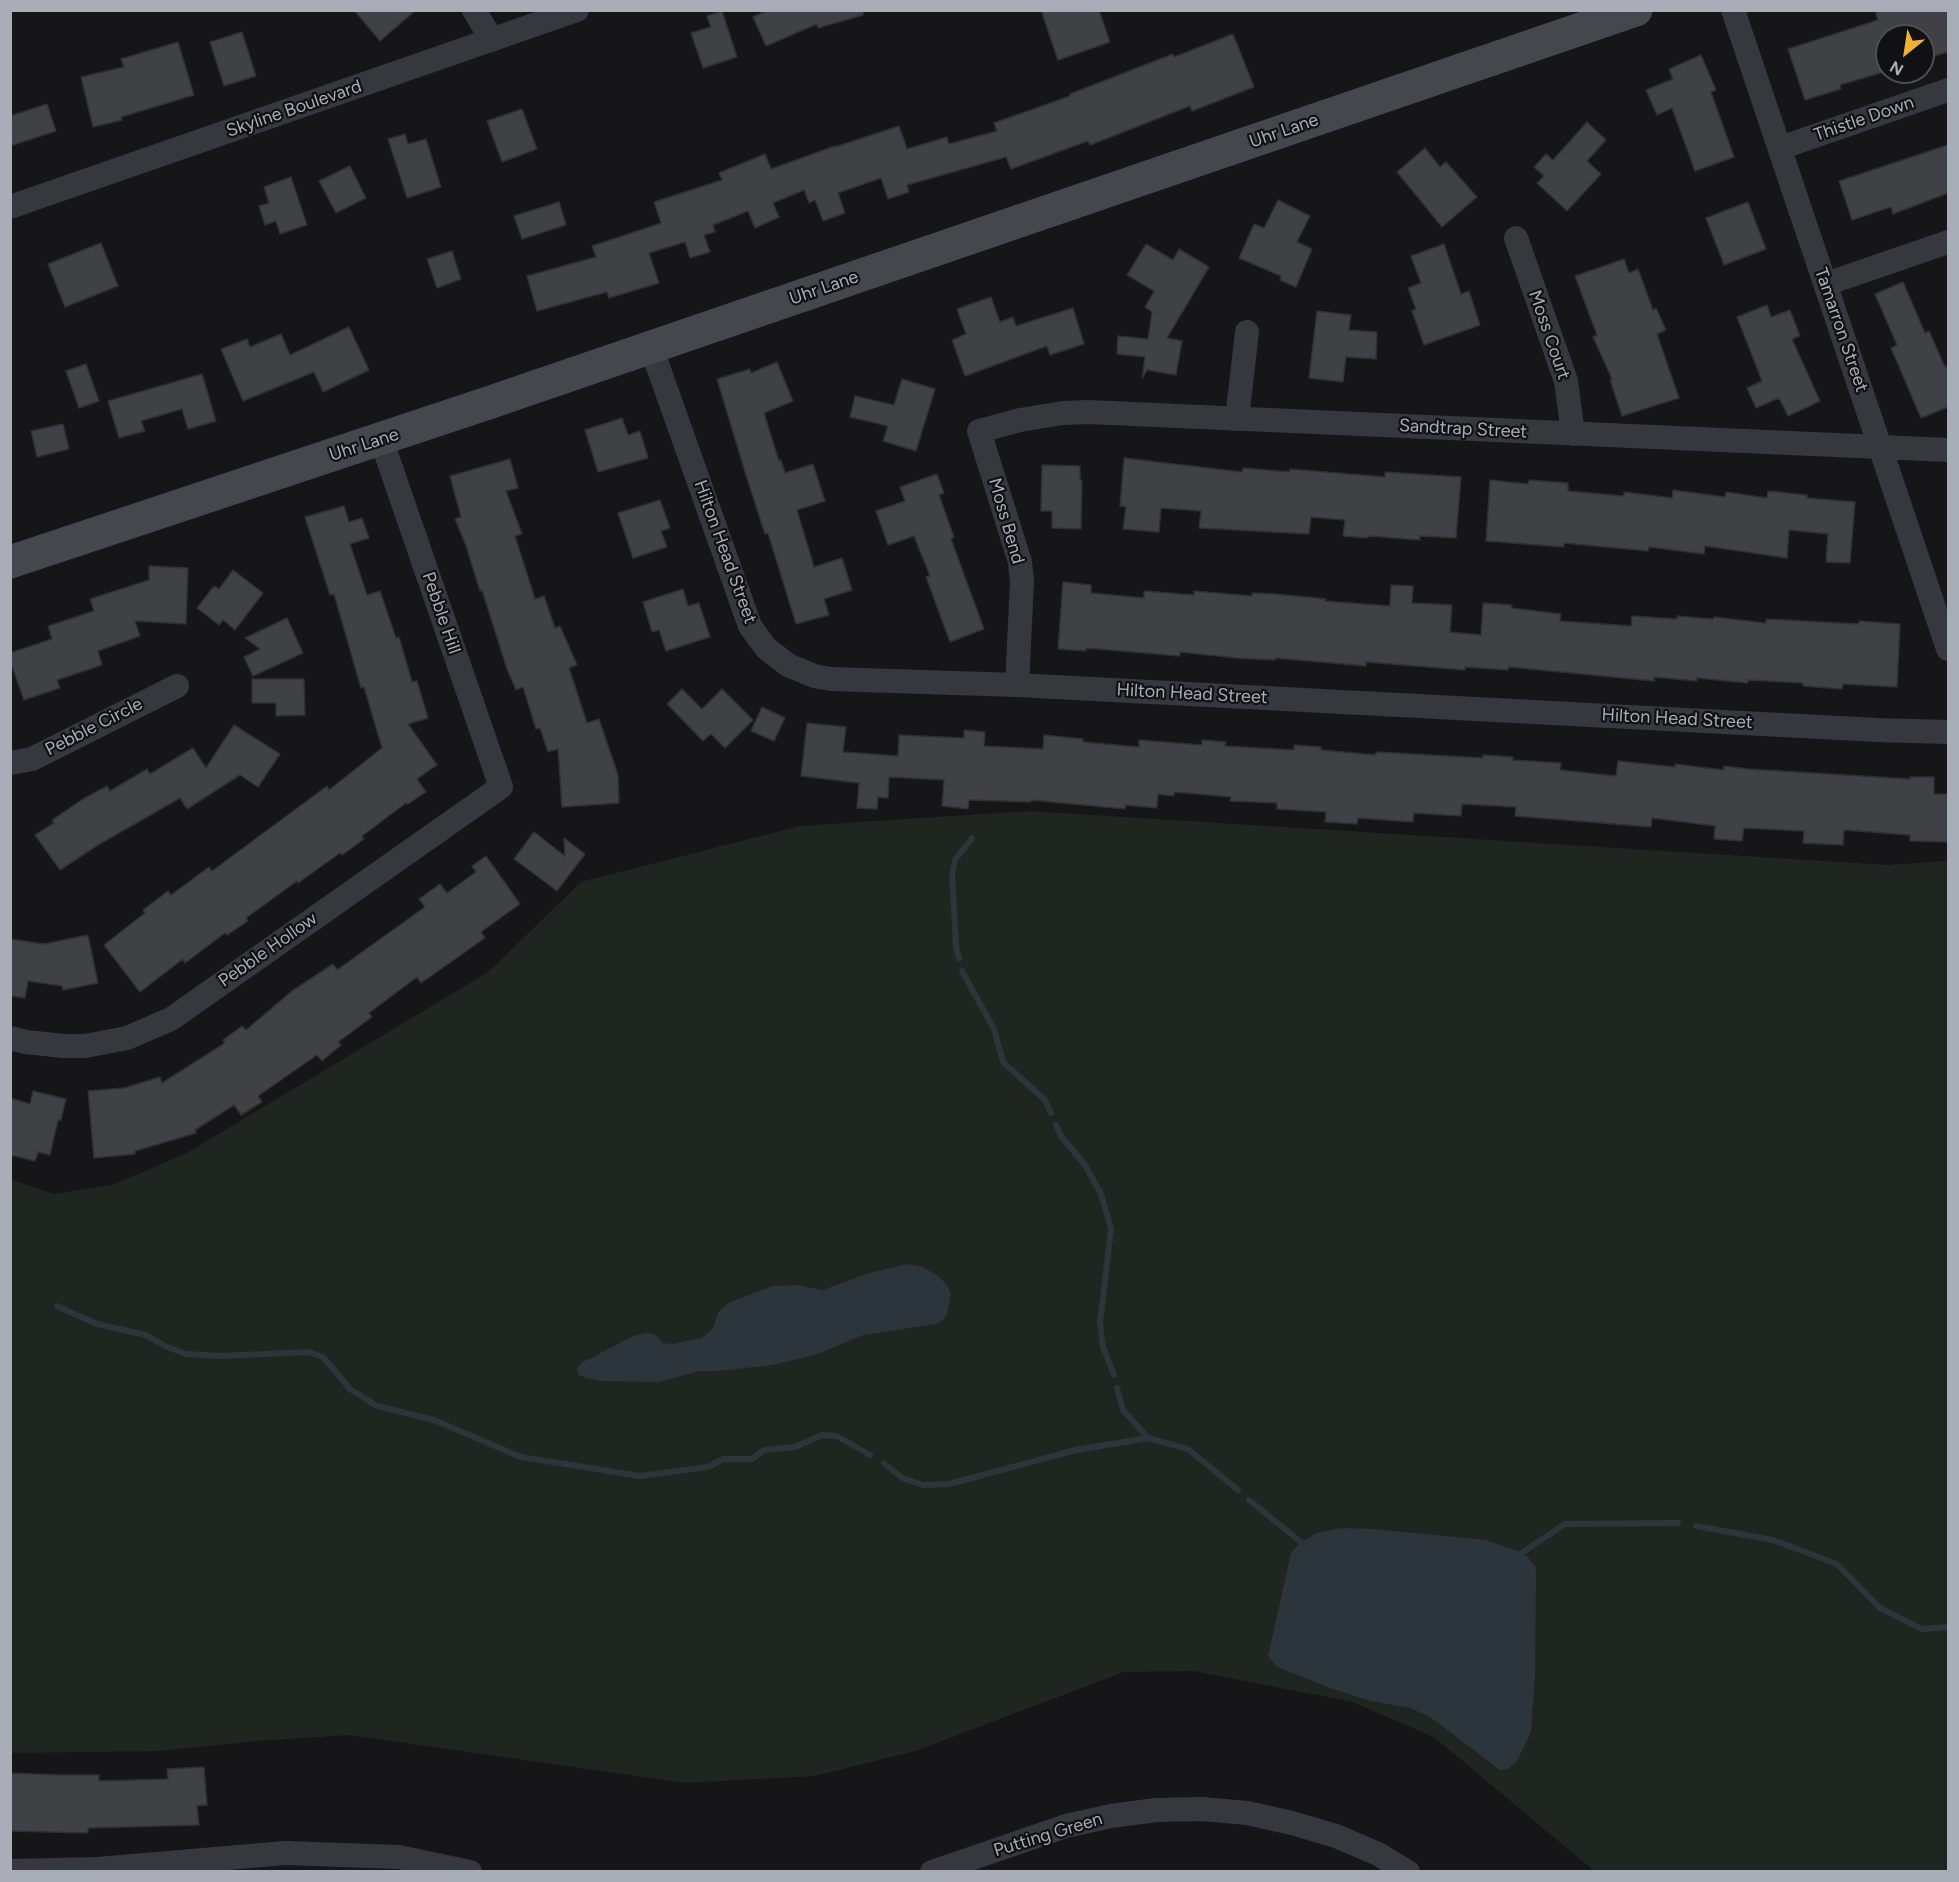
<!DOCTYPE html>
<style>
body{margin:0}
#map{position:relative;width:1959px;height:1882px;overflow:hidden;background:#161618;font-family:Figtree,sans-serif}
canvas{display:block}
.frame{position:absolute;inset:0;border:12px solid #a8adb8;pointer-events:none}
.north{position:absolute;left:1875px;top:24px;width:60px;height:60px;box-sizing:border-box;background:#111113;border:2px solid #4d4f55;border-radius:50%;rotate:210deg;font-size:16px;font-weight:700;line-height:24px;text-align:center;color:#a8adb8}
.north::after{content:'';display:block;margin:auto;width:21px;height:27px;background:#f2b134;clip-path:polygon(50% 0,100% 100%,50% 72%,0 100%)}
</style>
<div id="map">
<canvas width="1959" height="1882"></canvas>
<div class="frame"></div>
<div class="north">N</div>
</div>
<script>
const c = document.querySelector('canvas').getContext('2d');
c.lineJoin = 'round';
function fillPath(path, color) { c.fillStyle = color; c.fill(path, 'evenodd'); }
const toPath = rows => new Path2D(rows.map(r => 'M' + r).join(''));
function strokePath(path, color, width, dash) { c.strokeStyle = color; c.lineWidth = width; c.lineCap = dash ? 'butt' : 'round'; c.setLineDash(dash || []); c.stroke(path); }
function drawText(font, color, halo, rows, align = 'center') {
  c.font = font + ' Figtree,sans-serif'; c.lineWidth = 4.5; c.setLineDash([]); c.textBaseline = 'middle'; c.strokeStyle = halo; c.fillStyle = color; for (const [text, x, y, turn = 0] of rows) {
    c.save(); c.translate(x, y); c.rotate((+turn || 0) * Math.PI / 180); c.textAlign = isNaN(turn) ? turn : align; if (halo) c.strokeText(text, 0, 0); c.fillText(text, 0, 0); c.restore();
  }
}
fillPath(toPath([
 [1029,811,1887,865,1948,861,1948,1871,1594,1871,1435,1738,1353,1702,1193,1671,1124,1672,915,1751,815,1776,685,1783,349,1735,256,1741,160,1751,11,1753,10,1179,54,1194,115,1184,185,1154,488,972,581,882,800,826]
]), '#1e261f');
fillPath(toPath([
 [907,1264,923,1267,938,1276,947,1285,951,1294,947,1314,943,1320,936,1324,863,1335,815,1355,772,1365,718,1371,699,1371,659,1382,603,1381,585,1378,578,1374,577,1368,583,1362,636,1335,648,1333,656,1335,663,1343,672,1344,701,1338,713,1329,718,1312,730,1302,773,1286,796,1285,823,1290,866,1274],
 [1341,1528,1373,1529,1486,1540,1524,1553,1536,1567,1535,1675,1531,1732,1517,1761,1508,1769,1500,1770,1433,1719,1411,1708,1371,1701,1336,1690,1277,1667,1268,1656,1291,1553,1300,1543,1317,1533]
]), '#2c353c');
strokePath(toPath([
 [959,959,956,946,952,875,955,860,972,838],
 [962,971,994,1029,1003,1062,1045,1100,1051,1113],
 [1056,1125,1061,1136,1085,1165,1101,1194,1111,1229,1100,1323,1103,1347,1114,1375],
 [57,1306,97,1324,146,1335,165,1346,186,1354,221,1356,308,1352,323,1357,350,1389,377,1406,434,1420,521,1457,640,1476,708,1467,723,1459,752,1459,764,1450,795,1447,822,1435,837,1436,870,1455],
 [1117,1388,1123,1410,1148,1438],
 [884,1463,902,1478,923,1485,949,1484,1076,1450,1148,1438,1188,1449,1238,1490],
 [1249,1500,1307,1547],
 [1696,1526,1773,1540,1837,1564,1880,1608,1922,1629,1948,1627],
 [1517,1556,1565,1524,1678,1523]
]), '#2c353c', 6);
const building = toPath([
 [354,10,416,10,380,41,354,10],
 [768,10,863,10,863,15,818,28,817,24,766,46,753,17,768,10],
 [1041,10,1099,10,1110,42,1058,60,1041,10],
 [1875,10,1948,10,1948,52,1923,59,1923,36,1887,36,1887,71,1840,85,1841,89,1805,100,1788,49,1878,20,1875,10],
 [722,11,737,57,703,68,691,33,711,27,707,16,722,11],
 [242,32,256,76,224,86,210,42,242,32],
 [1233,34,1254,87,1192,111,1190,106,1090,145,1088,141,1011,169,1006,157,907,185,909,192,888,199,881,178,838,193,845,213,823,221,815,200,809,203,804,190,773,203,779,217,755,228,748,211,713,225,715,232,704,235,710,252,690,258,685,242,649,253,659,283,609,298,607,292,537,311,527,276,596,257,592,246,661,223,654,202,722,180,719,173,765,154,771,169,835,146,835,147,899,126,907,149,947,137,949,144,997,131,994,123,1070,96,1070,94,1173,54,1174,57,1233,34],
 [178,42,194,95,121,117,122,120,93,127,81,77,124,67,121,59,178,42],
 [1701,55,1716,90,1711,92,1734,157,1695,171,1672,108,1657,115,1646,90,1673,79,1669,69,1701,55],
 [47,104,56,131,10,146,10,116,47,104],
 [522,109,537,149,502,162,487,121,522,109],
 [1587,122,1606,140,1587,161,1601,174,1567,211,1537,183,1544,176,1534,167,1546,154,1553,160,1587,122],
 [405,134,408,144,426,139,441,187,407,198,388,139,405,134],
 [1948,145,1948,193,1893,214,1891,207,1852,220,1839,181,1948,145],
 [1425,148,1440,167,1446,162,1477,197,1442,227,1397,172,1425,148],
 [350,166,366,198,336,213,319,181,350,166],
 [291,177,307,225,280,234,276,221,265,225,259,206,269,203,264,187,291,177],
 [1278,200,1310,216,1297,242,1312,249,1296,287,1280,280,1281,276,1239,258,1254,224,1264,228,1278,200],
 [559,202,566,225,522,239,514,216,559,202],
 [1748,202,1766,249,1724,265,1706,218,1748,202],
 [101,243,118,286,65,307,48,264,101,243],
 [1146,244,1173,260,1179,249,1209,267,1167,338,1182,341,1176,375,1147,370,1142,379,1145,357,1117,354,1118,336,1148,339,1152,312,1145,307,1154,291,1127,275,1146,244],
 [1444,244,1461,294,1469,291,1480,325,1424,345,1412,311,1416,309,1408,288,1421,283,1411,256,1444,244],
 [452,251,461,279,437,288,427,259,452,251],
 [1624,259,1629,273,1638,269,1653,310,1656,308,1666,330,1657,334,1679,398,1622,416,1610,380,1612,379,1593,337,1597,335,1575,276,1624,259],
 [1903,282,1925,333,1929,331,1945,367,1948,366,1948,407,1921,418,1891,348,1897,345,1875,294,1903,282],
 [991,297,1000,322,1013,317,1016,326,1073,308,1084,344,1050,355,1047,346,965,376,952,340,966,334,957,309,991,297],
 [1767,305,1771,317,1790,310,1800,336,1792,339,1820,401,1788,416,1779,398,1756,408,1747,388,1762,381,1737,317,1767,305],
 [1317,311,1351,315,1349,330,1377,332,1376,359,1346,357,1343,382,1309,378,1317,311],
 [349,327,369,370,323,392,314,372,243,401,221,349,247,339,250,347,281,334,290,355,349,327],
 [777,362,793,401,764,413,779,461,781,460,785,473,813,464,825,501,797,510,814,567,842,558,852,590,824,599,829,615,796,624,768,533,765,534,745,472,717,379,750,369,751,373,777,362],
 [86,364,99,401,79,408,66,371,86,364],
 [202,374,216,421,188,429,182,409,141,421,145,431,119,438,108,401,202,374],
 [902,379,935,389,916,451,883,441,888,426,850,417,855,396,894,405,902,379],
 [622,418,628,435,640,431,648,458,598,472,585,430,622,418],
 [63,424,69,449,37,457,31,431,63,424],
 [1124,458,1242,472,1243,468,1290,472,1290,469,1385,477,1385,472,1461,477,1456,538,1420,536,1420,540,1368,536,1368,538,1343,536,1345,520,1311,517,1309,534,1199,528,1201,511,1161,508,1159,532,1123,529,1126,507,1120,506,1124,458],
 [510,459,518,488,506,491,522,534,515,536,535,599,544,596,555,628,560,626,577,665,569,668,587,723,599,719,618,775,619,803,562,807,558,749,548,752,540,728,536,729,523,687,516,690,507,669,482,590,480,591,465,543,455,519,461,517,450,476,510,459],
 [1042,465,1080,466,1080,480,1082,480,1081,529,1052,528,1052,511,1041,511,1042,465],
 [937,474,944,493,939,495,954,537,951,539,984,629,950,642,926,577,930,576,914,536,888,545,876,511,905,501,900,487,937,474],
 [1490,480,1528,484,1529,480,1568,483,1568,491,1624,496,1624,492,1672,498,1673,490,1725,497,1726,492,1767,498,1768,491,1807,495,1807,498,1855,502,1850,563,1826,562,1828,534,1789,530,1787,558,1705,546,1704,554,1649,547,1648,551,1564,543,1564,547,1486,541,1490,480],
 [660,500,670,528,661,531,667,547,633,558,618,513,660,500],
 [344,506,349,522,362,518,369,538,350,544,367,595,380,591,396,638,399,637,412,682,417,681,428,718,408,724,437,765,417,779,426,792,408,804,406,803,362,836,364,839,342,855,340,853,298,883,297,881,246,918,248,921,227,935,225,933,185,963,183,959,140,992,104,945,145,913,143,910,168,891,171,895,209,867,212,871,327,786,329,790,382,748,364,687,361,688,334,594,330,595,305,517,344,506],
 [149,566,188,568,186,624,135,621,140,636,98,651,102,665,57,680,60,688,24,700,10,661,10,653,52,639,48,626,94,611,90,599,149,580,149,566],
 [233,570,263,593,235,630,223,620,219,625,197,608,214,586,219,589,233,570],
 [1063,582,1091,585,1091,593,1144,598,1144,591,1194,595,1194,591,1252,596,1252,593,1275,594,1326,599,1325,601,1390,606,1391,585,1413,586,1412,603,1452,605,1450,632,1481,635,1483,603,1512,605,1511,608,1561,614,1560,621,1631,626,1632,616,1677,619,1677,616,1713,619,1714,617,1766,623,1766,619,1859,624,1859,621,1900,624,1897,687,1843,684,1842,689,1803,686,1803,683,1748,680,1748,683,1697,678,1697,681,1654,677,1654,681,1509,667,1508,670,1465,667,1465,670,1366,662,1366,666,1275,658,1275,660,1236,658,1180,652,1180,656,1086,648,1086,651,1058,649,1063,582],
 [683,589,688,606,699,603,710,637,666,651,659,630,652,632,643,602,683,589],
 [287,618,303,653,253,676,244,657,260,649,245,638,287,618],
 [252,679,304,679,305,715,276,716,276,703,252,703,252,679],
 [682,689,702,709,722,689,753,720,725,748,711,734,703,741,667,704,682,689],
 [762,707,785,718,774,741,751,731,762,707],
 [807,723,846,727,843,752,898,756,899,735,964,738,964,730,985,732,984,746,1043,749,1044,735,1083,739,1083,742,1139,747,1139,740,1202,745,1202,740,1226,742,1225,746,1294,750,1294,745,1321,747,1321,750,1376,755,1376,752,1483,758,1483,755,1513,757,1512,760,1561,763,1560,770,1616,776,1618,761,1675,767,1675,764,1723,770,1724,766,1748,769,1910,779,1910,777,1934,777,1934,794,1948,794,1948,842,1910,841,1910,835,1844,830,1843,845,1803,843,1804,831,1744,828,1742,841,1714,839,1715,826,1652,818,1651,827,1515,816,1516,807,1462,804,1461,816,1414,813,1413,822,1358,818,1357,824,1325,822,1326,812,1277,809,1277,803,1230,801,1231,797,1174,792,1174,796,1158,794,1157,808,1126,805,1125,809,1031,800,1031,802,969,800,968,809,942,806,944,780,889,777,888,798,878,797,877,809,857,808,859,783,801,776,807,723],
 [234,725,280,754,258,787,240,775,187,809,180,798,98,845,60,870,35,835,54,823,52,820,83,799,107,786,110,791,147,769,150,774,193,748,206,768,234,725],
 [534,832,565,856,564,838,585,854,557,891,514,859,534,832],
 [486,856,520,904,481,932,485,938,421,983,417,977,369,1013,372,1017,338,1042,341,1045,322,1061,317,1055,258,1096,262,1102,241,1115,234,1105,195,1130,196,1133,135,1151,135,1154,94,1158,88,1091,124,1088,160,1077,162,1083,225,1043,223,1040,242,1026,246,1030,292,991,333,964,337,970,425,907,419,899,440,884,447,893,476,872,472,866,486,856],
 [88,935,98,983,63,990,62,986,28,981,25,998,10,996,10,939,44,944,88,935],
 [33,1091,66,1099,61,1120,58,1120,50,1155,38,1152,35,1161,10,1155,10,1098,30,1104,33,1091],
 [204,1767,207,1805,197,1806,199,1825,88,1828,88,1833,10,1831,10,1773,60,1775,99,1775,99,1781,168,1779,167,1769,204,1767]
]);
fillPath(building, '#404145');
strokePath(building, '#303034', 1.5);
strokePath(toPath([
 [474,10,492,40],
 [1733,10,1948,649],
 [1780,148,1948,90],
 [10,207,577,10],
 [1516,238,1566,381,1573,434],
 [1826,284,1948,242],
 [651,347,750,626,766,648,788,665,814,676,831,679,1017,685,1877,730,1948,732],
 [1237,419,1247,332],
 [1017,685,1022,582,1020,562,979,431,1020,420,1063,413,1088,412,1948,450],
 [10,763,32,759,177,686],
 [10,1038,26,1042,63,1046,85,1046,127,1038,171,1019,501,787,381,439],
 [10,1871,98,1869,285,1853,399,1857,470,1872],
 [932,1872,1066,1826,1111,1816,1156,1810,1202,1809,1247,1813,1292,1823,1336,1836,1378,1854,1408,1872]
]), '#37383d', 24);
strokePath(toPath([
 [10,562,491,402,1636,10]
]), '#45474d', 33);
drawText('18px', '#a8adb8', '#111113', [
 ["Skyline Boulevard",294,109,-19],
 ["Thistle Down",1864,119,-19],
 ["Uhr Lane",1284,131,-19],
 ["Uhr Lane",824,288,-19],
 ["Tamarron Street",1841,330,71],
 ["Moss Court",1549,335,71],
 ["Sandtrap Street",1463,429,3],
 ["Uhr Lane",364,445,-18],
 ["Moss Bend",1006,521,74],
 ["Hilton Head Street",725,552,70],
 ["Pebble Hill",441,613,71],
 ["Hilton Head Street",1192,694,3],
 ["Hilton Head Street",1677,719,3],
 ["Pebble Circle",94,727,-27],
 ["Pebble Hollow",268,950,-35],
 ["Putting Green",1048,1835,-17]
]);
</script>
